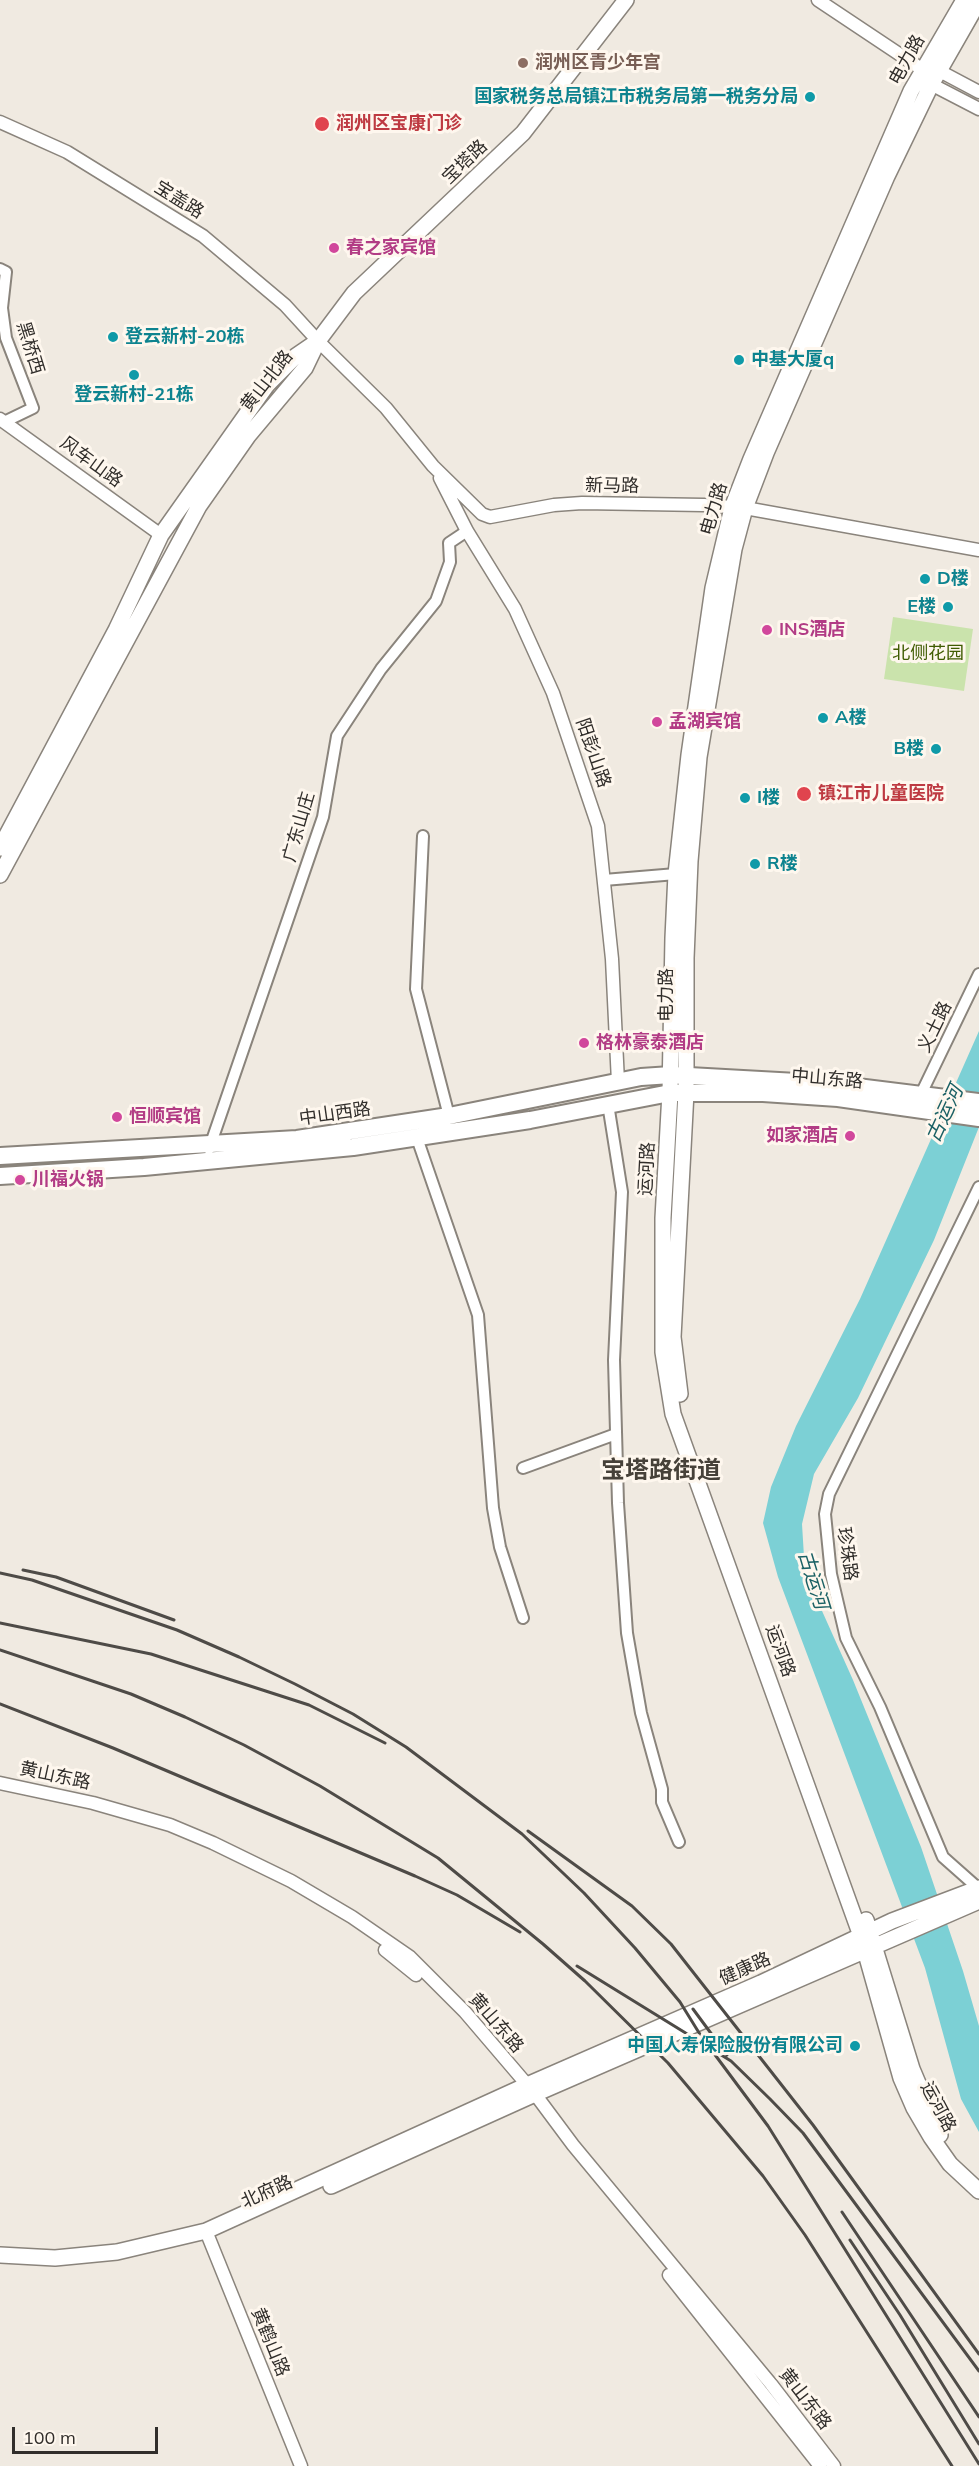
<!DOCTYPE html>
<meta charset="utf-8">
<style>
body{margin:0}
#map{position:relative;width:979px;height:2466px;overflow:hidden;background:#f0eae1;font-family:Mulish,sans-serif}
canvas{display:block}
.scale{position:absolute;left:12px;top:2427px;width:146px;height:27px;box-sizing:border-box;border:3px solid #312e2b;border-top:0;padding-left:8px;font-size:18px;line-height:21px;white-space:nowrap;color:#312e2b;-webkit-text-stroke:4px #fef7ee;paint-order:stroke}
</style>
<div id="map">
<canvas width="979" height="2466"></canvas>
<div class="scale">100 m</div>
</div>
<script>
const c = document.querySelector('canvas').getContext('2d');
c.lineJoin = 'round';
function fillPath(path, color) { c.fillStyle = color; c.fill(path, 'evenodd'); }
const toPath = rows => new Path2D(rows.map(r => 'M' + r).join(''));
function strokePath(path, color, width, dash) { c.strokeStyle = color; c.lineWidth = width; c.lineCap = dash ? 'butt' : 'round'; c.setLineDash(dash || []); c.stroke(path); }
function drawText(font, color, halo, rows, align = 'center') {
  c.font = font + ' Mulish,"Noto Sans SC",sans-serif'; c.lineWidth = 6; c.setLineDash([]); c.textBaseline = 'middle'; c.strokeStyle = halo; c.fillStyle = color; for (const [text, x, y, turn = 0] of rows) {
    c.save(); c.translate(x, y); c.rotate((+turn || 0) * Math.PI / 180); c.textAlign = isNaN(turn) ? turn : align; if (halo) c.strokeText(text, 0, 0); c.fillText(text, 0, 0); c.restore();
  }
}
fillPath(toPath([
 [893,617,973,629,964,691,884,679]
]), '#cae3ac');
fillPath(toPath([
 [979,1031,979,1127,934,1240,858,1398,814,1474,802,1524,805,1573,853,1680,921,1847,963,1971,979,2026,979,2132,961,2099,925,1968,778,1577,763,1523,771,1487,796,1426,860,1299]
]), '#7cd0d5');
const minor = toPath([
 [0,269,6,272,2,308,6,338,33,408,4,422],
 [423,836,416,989,449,1116],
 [604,880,676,874],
 [921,1094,979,974],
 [608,1104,622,1192,614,1360,618,1503,627,1633,641,1713,662,1789,662,1802,679,1842],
 [417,1138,478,1315,493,1508,500,1547,523,1618],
 [209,1149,323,817,337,736,381,669,436,601,450,562,449,543,467,531],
 [523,1468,616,1434],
 [978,1888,943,1857,880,1707,846,1638,831,1574,825,1514,829,1494,979,1187]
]);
const tertiary = toPath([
 [818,0,923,70],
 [932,67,979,92],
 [925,81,979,109],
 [0,122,67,152,203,236,285,305,318,341,386,408,433,466,482,514,490,517,554,505,582,503,704,505,745,508,979,550],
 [0,419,161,535],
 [440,478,467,531,515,609,553,693,598,826,612,959,618,1082],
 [0,1783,93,1803,170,1825,213,1843,291,1881,352,1917,410,1957,465,2012,535,2094,573,2145,771,2384,834,2466],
 [385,1950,416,1975],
 [206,2231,301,2466],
 [669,2275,820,2466]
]);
const secondary = toPath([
 [964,0,911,91,751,459,732,508,713,588,689,755,676,874,673,938,670,1093,663,1218,663,1352,673,1414,861,1936,901,2078,914,2108,931,2137,950,2164,979,2191],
 [0,848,116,630,161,535,267,385,296,356,315,343],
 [0,875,199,506,248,436,305,368,318,341,354,293,523,133,626,0],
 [680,1394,673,1337,686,1092,686,958,690,861,699,757,734,549,745,508,766,453,887,176,931,85,979,1],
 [866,1920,912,2069,940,2135],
 [331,2186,535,2094,979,1901],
 [0,2255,55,2258,117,2252,206,2231,527,2085,761,1983,892,1921,979,1888]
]);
const primary = toPath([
 [0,1156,297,1139,449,1116,641,1077,671,1075,833,1084,979,1102],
 [0,1176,144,1167,353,1147,530,1120,670,1093,763,1093,838,1098,979,1118]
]);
strokePath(minor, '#8a847c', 14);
strokePath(tertiary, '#8a847c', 15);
strokePath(secondary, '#8a847c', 18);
strokePath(primary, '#8a847c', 20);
strokePath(minor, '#fff', 10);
strokePath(tertiary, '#fff', 12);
strokePath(secondary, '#fff', 15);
strokePath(primary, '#fff', 16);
strokePath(toPath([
 [23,1570,56,1577,174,1620],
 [0,1573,32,1580,177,1630,239,1657,295,1684,353,1714,406,1747,522,1834,584,1893,635,1948,680,2002,701,2036,768,2126,979,2464],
 [0,1623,151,1654,309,1705,385,1743],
 [0,1650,131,1694,185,1717,244,1745,320,1786,438,1858,543,1944,585,1981,668,2063,763,2176,805,2235,952,2466],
 [0,1704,113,1748,415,1876,457,1895,520,1932],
 [528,1831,632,1906,671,1944,813,2125,979,2354],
 [577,1966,731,2061,770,2099,803,2133,979,2371],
 [693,2009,727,2055],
 [842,2212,979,2417],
 [850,2240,900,2315,979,2444]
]), '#4e4b47', 3);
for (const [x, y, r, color] of [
 [523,63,6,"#8d6e63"],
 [810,97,6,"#0f9aa8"],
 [322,124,8,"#e0444e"],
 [334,248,6,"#d1479c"],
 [113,337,6,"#0f9aa8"],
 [739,360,6,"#0f9aa8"],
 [134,375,6,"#0f9aa8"],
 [925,579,6,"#0f9aa8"],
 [948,607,6,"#0f9aa8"],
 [767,630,6,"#d1479c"],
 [823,718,6,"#0f9aa8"],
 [657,722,6,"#d1479c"],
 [936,749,6,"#0f9aa8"],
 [804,794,8,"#e0444e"],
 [745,798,6,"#0f9aa8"],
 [755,864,6,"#0f9aa8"],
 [584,1043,6,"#d1479c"],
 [117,1117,6,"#d1479c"],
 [850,1136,6,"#d1479c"],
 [20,1180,6,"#d1479c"],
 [855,2046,6,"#0f9aa8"]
]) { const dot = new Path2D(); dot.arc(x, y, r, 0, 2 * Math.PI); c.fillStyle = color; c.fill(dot); strokePath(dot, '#fef7ee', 2); }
drawText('18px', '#312e2b', '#fef7ee', [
 ["电力路",907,60,-61],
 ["宝塔路",465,162,-44],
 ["宝盖路",179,200,32],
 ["黑桥西",30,348,73],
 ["黄山北路",267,381,-52],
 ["风车山路",91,462,36],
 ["新马路",612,486,1],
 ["电力路",714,509,-74],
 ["阳彭山路",593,753,71],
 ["广东山庄",299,827,-74],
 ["电力路",667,995,-90],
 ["义土路",935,1027,-64],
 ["中山东路",827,1079,5],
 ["中山西路",335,1114,-8],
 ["运河路",647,1169,-87],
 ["珍珠路",847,1554,82],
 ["运河路",780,1651,70],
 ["黄山东路",55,1776,12],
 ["健康路",745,1969,-24],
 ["黄山东路",496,2023,49],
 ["运河路",938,2107,62],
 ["北府路",267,2192,-24],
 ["黄鹤山路",270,2342,68],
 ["黄山东路",805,2399,52]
]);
drawText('bold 18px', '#785e54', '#fef7ee', [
 ["润州区青少年宫",535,63]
], 'left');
drawText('bold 18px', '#0d838f', '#fef7ee', [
 ["国家税务总局镇江市税务局第一税务分局",798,97,"right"],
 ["登云新村-20栋",125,337],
 ["中基大厦q",751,360],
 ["登云新村-21栋",134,395,"center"],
 ["D楼",937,579],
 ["E楼",936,607,"right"],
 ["A楼",835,718],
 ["B楼",924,749,"right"],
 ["I楼",757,798],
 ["R楼",767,864],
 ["中国人寿保险股份有限公司",843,2046,"right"]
], 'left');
drawText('bold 18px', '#be3a42', '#fef7ee', [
 ["润州区宝康门诊",336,124],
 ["镇江市儿童医院",818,794]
], 'left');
drawText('bold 18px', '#b23c85', '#fef7ee', [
 ["春之家宾馆",346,248],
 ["INS酒店",779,630],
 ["孟湖宾馆",669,722],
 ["格林豪泰酒店",596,1043],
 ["恒顺宾馆",129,1117],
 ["如家酒店",838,1136,"right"],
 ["川福火锅",32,1180]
], 'left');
drawText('18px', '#405c02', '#fef7ee', [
 ["北侧花园",928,654]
]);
drawText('italic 20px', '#1b6165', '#fef7ee', [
 ["古运河",945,1114,-65],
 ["古运河",813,1580,73]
]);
drawText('bold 24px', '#464139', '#fef7ee', [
 ["宝塔路街道",661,1471]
]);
</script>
